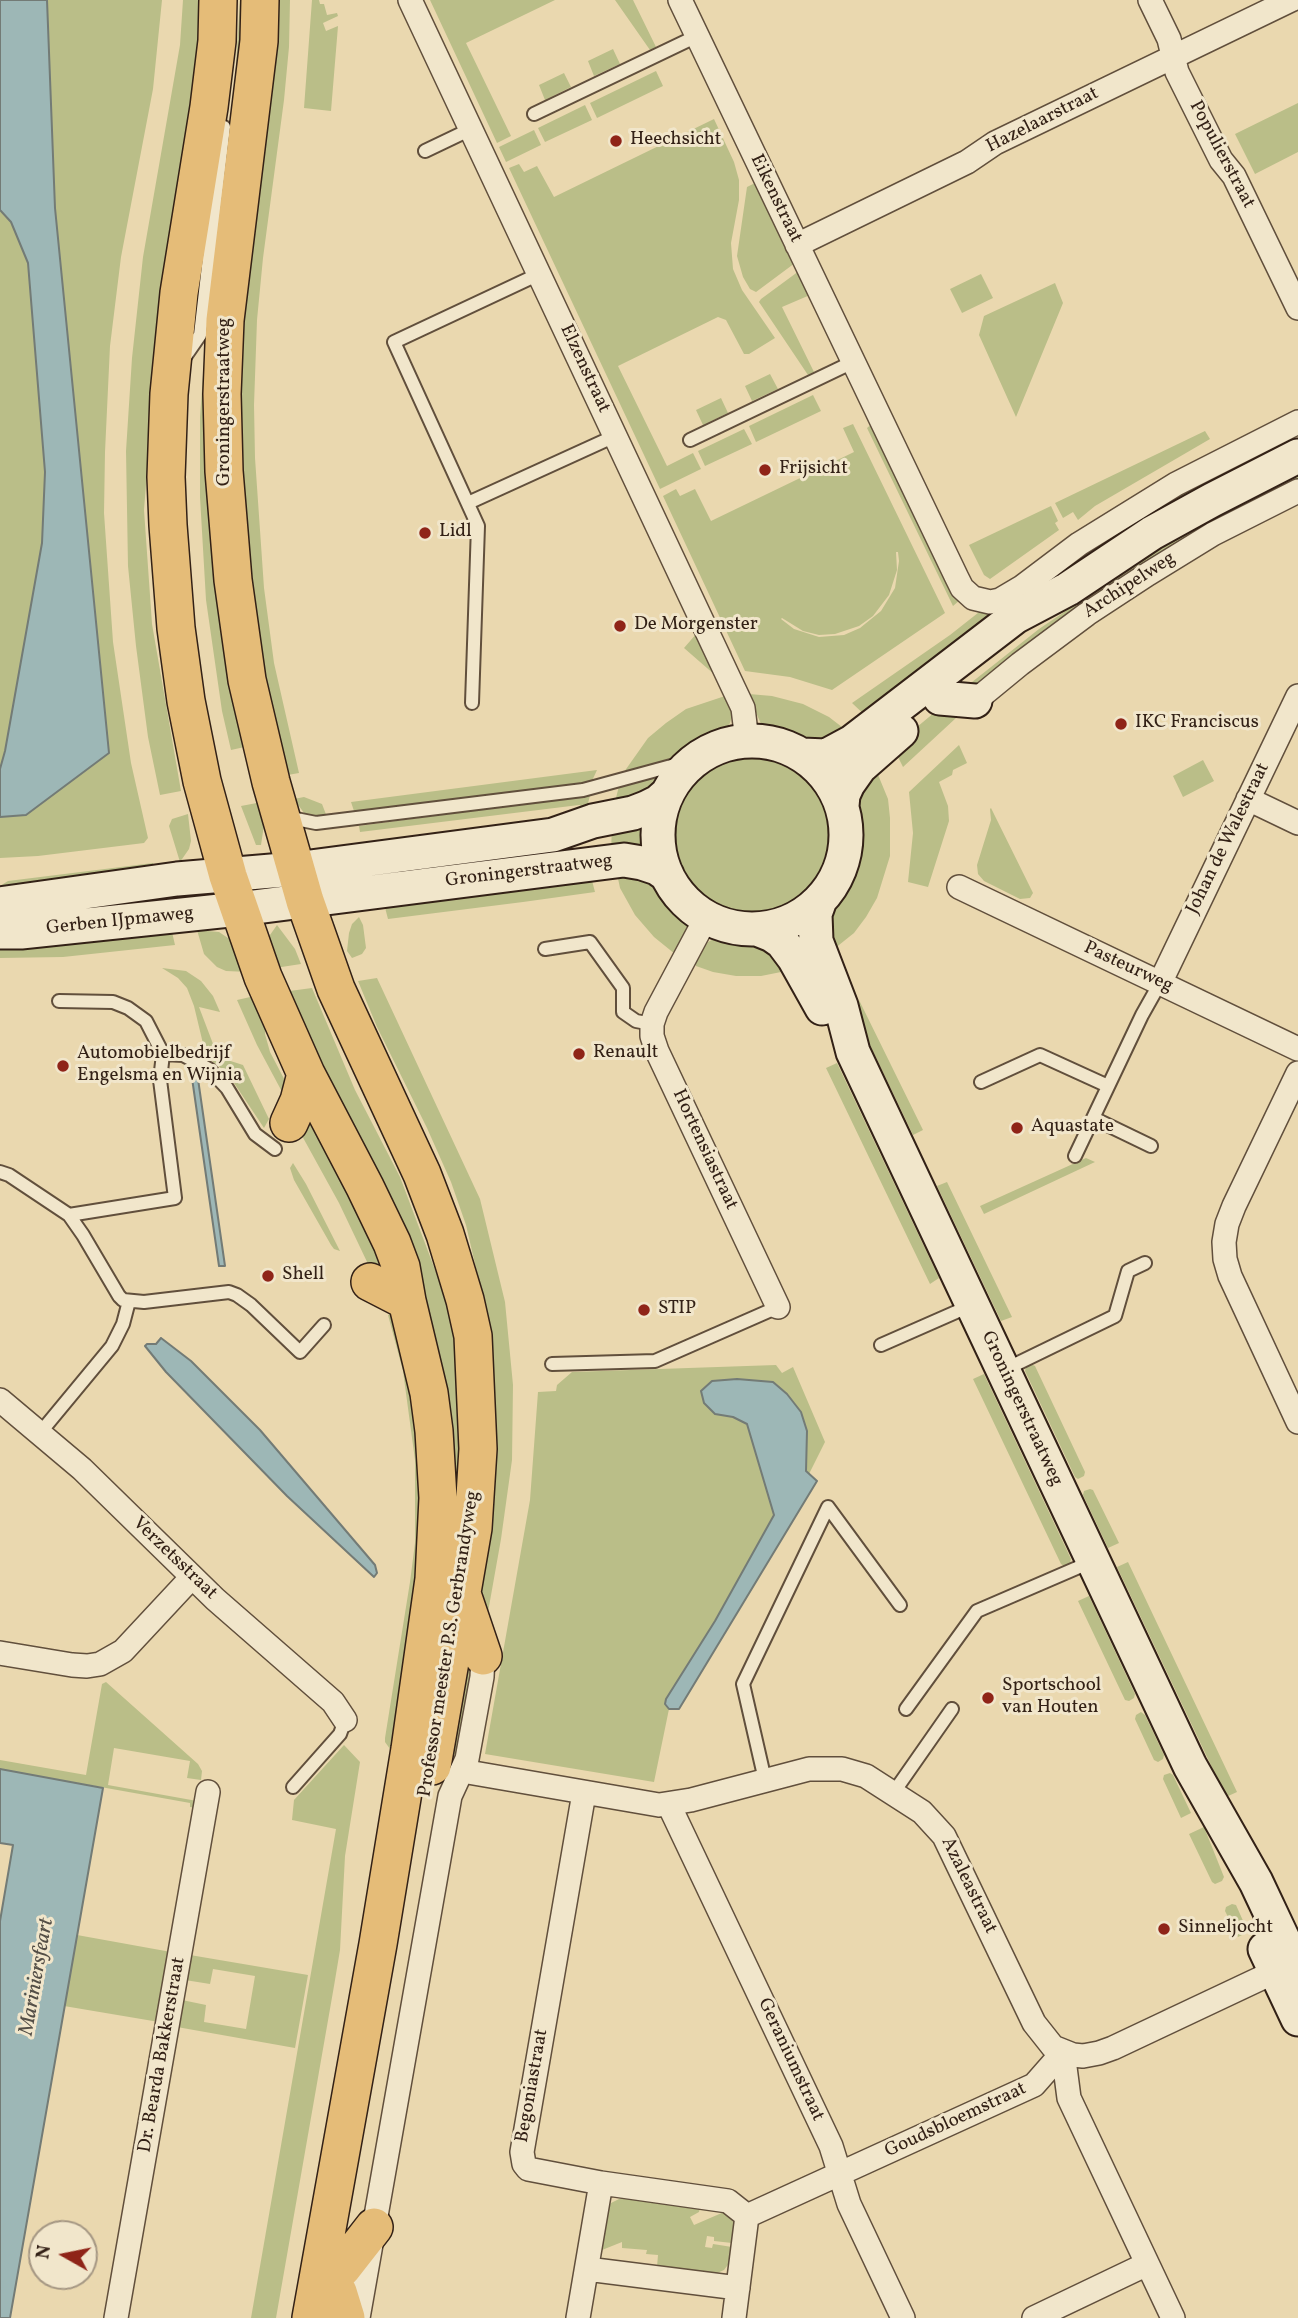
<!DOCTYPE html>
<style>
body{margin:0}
#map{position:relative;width:1298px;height:2318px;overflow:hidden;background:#ead8af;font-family:Vollkorn,serif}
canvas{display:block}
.north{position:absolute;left:28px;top:2220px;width:70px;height:70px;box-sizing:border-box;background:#f1e6cb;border:2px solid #a59783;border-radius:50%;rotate:279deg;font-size:19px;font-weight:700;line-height:28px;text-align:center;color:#332116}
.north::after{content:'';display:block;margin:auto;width:24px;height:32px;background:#8f2418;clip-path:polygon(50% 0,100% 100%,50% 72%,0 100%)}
</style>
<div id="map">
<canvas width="1298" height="2318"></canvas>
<div class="north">N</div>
</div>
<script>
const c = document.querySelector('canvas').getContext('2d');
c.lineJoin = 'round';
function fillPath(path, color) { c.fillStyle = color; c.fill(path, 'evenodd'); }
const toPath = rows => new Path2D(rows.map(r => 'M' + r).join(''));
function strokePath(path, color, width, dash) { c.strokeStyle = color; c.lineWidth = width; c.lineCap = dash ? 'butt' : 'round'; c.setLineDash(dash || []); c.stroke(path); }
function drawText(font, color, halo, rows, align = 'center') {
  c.font = font + ' Vollkorn,serif'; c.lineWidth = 6; c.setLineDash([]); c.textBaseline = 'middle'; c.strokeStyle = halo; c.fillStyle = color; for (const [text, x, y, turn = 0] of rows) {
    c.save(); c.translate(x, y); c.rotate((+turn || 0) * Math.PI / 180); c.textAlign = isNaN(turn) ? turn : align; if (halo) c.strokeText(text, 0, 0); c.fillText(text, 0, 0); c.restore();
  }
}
fillPath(toPath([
 [47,0,162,0,153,89,121,257,110,346,105,452,104,513,113,642,131,763,148,838,144,843,38,856,0,858,0,817,26,815,109,752,55,208],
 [183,0,206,0,152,408,144,510,152,624,181,791,160,795,148,737,136,646,128,566,126,451,132,358,143,257,180,45],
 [240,0,248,0,226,203,249,746,231,750,222,711,206,600,200,497,200,417,206,333,235,82],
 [271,0,290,0,289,47,284,100,263,258,257,320,254,405,255,458,264,588,274,663,299,773,282,776,245,584,237,321],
 [312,0,319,0,320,4,324,4,327,15,337,13,338,16,323,23,326,31,338,26,331,111,304,108],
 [430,0,555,0,466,43,511,136,497,143],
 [615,0,633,0,656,47,650,50],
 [613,49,620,64,594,76,588,61],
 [656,71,663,86,597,118,590,103],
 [564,73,571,87,545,100,539,85],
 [1298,103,1298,152,1255,174,1235,134],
 [585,105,592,120,545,142,538,128],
 [714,119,734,162,739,180,739,200,731,243,733,269,742,290,775,338,749,354,744,354,726,320,718,317,618,366,667,466,693,453,701,469,660,489,509,168,519,164,524,172,537,166,554,197],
 [534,130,541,145,506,162,499,147],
 [757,182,795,263,756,292,750,289,743,277,737,256,747,187],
 [0,210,11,222,28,263,45,472,42,543,5,751,0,769],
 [799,271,810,295,782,307,814,372,808,375,759,302,761,299],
 [981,274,993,298,962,313,950,289],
 [1055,283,1063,303,1016,417,979,335,984,316],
 [770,374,778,389,752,401,745,386],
 [813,395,821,411,756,442,749,426],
 [721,398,728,413,703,425,696,410],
 [874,422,960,600,953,606,867,428],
 [853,424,945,613,832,690,790,677,745,671,663,496,676,489,680,496,695,489,711,521,854,452,843,428],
 [896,552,898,552,899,561,895,588,881,611,860,628,844,635,819,637,794,629,781,619,782,618,803,631,819,635,835,634,859,626,873,616,889,595,897,570],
 [744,429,752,444,705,466,698,451],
 [1205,431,1210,439,1095,506,1078,520,1073,512,1063,518,1055,503],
 [1233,462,1236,468,1193,492,1059,576,1034,589,1046,577],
 [1298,473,1298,480,971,692,967,686,1039,629,1119,575,1208,520],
 [1051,506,1058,521,1055,523,1059,530,990,579,984,575,969,545],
 [1004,607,870,720,852,703,950,635,983,609],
 [697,633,715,675,684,648],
 [749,694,772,696,803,704,829,717,851,734,800,744,773,734,762,726,748,695],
 [725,696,732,709,732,716,730,723,723,733,687,754,624,772,648,738,666,723,686,709],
 [947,708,956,718,903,767,893,747,935,712],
 [959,745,967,763,953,770,952,775,939,782,948,806,949,821,928,887,908,882,913,833,909,792],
 '666 835a85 85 0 1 1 170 0a85 85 0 1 1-170 0Z',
 [1203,760,1214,781,1183,797,1173,776],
 [874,765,888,799,890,818,890,856,877,898,866,917,854,933,829,953,830,903,850,866,854,845,851,809],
 [597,770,591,783,355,814,351,802],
 [669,772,664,781,614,806,619,786],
 [590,795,587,808,579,805,360,832,359,826],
 [304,797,322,804,327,817,311,816,304,813,294,799],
 [262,802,264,825,261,845,256,845,241,806],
 [991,808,1033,893,1030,898,1020,899,984,881,978,874,977,865,991,820,990,809],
 [188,814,191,841,189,849,180,862,169,826,172,819],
 [649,821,649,849,611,852,612,825],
 [153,863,156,876,0,896,0,886,8,881],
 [616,869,663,889,682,911,687,927,686,934,675,954,654,937,635,915,620,888],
 [590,873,595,892,523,902,388,919,383,900],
 [359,917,363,925,366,948,362,954,352,958,347,951,349,933,352,924],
 [277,925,295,949,301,964,275,968,269,946,270,935],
 [197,930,219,932,231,940,248,972,226,971,217,967,204,954],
 [172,932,175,945,63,957,0,958,0,945,43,945],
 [727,935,754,939,791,970,761,976,736,976,713,972,696,966,695,963,708,942,719,936],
 [162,968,186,971,201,981,213,996,220,1012,199,1007,218,1057,243,1065,269,1119,264,1128,228,1074,206,1056,194,1006,187,988,178,978],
 [377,978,480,1199,505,1302,513,1385,512,1460,501,1539,485,1629,472,1599,485,1307,466,1225,451,1182,427,1128,377,1027,358,981],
 [312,988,355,1090,400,1177,457,1328,462,1349,458,1576,445,1424,282,992],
 [259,995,266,1013,265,1034,270,1052,292,1094,288,1103,257,1045,237,1000],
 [859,1000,923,1130,913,1135,871,1047,865,1050,858,1034],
 [837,1063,939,1278,930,1284,826,1068],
 [308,1113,390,1274,369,1266,339,1203,301,1134],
 [1086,1158,1095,1162,984,1214,980,1206],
 [293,1163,306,1184,340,1251,334,1249,331,1245,294,1180,290,1168],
 [947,1182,1012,1317,1001,1321,937,1186],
 [394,1313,429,1472,401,1750,390,1749,385,1742,385,1738,410,1582,415,1543,415,1460,403,1371,388,1315],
 [1031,1364,1035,1366,1085,1472,1084,1476,1078,1479,1075,1477,1025,1371,1026,1367],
 [776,1365,782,1373,793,1367,825,1442,809,1474,806,1471,773,1382,737,1379,713,1381,715,1414,733,1417,747,1424,774,1515,715,1621,666,1699,665,1704,669,1709,654,1782,485,1754,530,1500,538,1392,556,1391,557,1385,572,1372],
 [984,1374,1071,1559,1070,1563,1064,1566,1061,1564,973,1379],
 [1090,1489,1093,1490,1119,1543,1108,1548,1083,1495,1084,1491],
 [1128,1562,1237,1792,1226,1797,1117,1567],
 [1089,1596,1135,1694,1134,1698,1129,1701,1125,1700,1078,1601],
 [463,1628,475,1654,458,1751,452,1757],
 [106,1682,198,1764,202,1771,201,1780,187,1778,190,1761,114,1748,108,1785,197,1801,196,1808,190,1807,190,1803,0,1769,0,1760,86,1775,102,1684],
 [1141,1712,1145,1715,1164,1755,1163,1759,1158,1762,1154,1760,1135,1719,1136,1715],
 [344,1745,360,1762,345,1856,340,1950,334,1986,276,2318,251,2318,336,1829,292,1820,294,1800],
 [1170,1773,1173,1775,1191,1813,1181,1818,1163,1779,1164,1775],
 [1204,1827,1224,1877,1222,1881,1215,1884,1212,1882,1189,1834],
 [1232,1904,1236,1905,1248,1932,1238,1937,1225,1911,1226,1907],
 [77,1935,171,1952,159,2022,64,2006],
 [190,1955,308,1975,295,2048,177,2027,182,2000,206,2005,204,2022,246,2029,255,1976,213,1969,210,1984,185,1980],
 [621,2198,700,2208,699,2212,690,2217,694,2225,724,2212,730,2216,734,2224,732,2243,714,2241,714,2237,707,2236,705,2247,712,2248,713,2244,732,2247,730,2262,724,2270,715,2274,657,2267,658,2255,646,2254,647,2250,622,2248,622,2242,602,2250,606,2213,611,2203]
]), '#babe88');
const water = toPath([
 [0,0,47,0,55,208,109,753,26,815,0,817,0,769,5,751,42,543,45,472,28,263,11,222,0,210,0,0],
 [192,1078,198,1079,225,1266,219,1266,192,1078],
 [161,1338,191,1361,260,1430,375,1565,377,1573,374,1577,287,1496,166,1372,145,1346,147,1344,156,1344,161,1338],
 [737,1379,773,1382,787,1394,801,1412,807,1431,806,1471,817,1481,679,1709,669,1709,665,1704,666,1699,715,1621,774,1515,747,1424,733,1417,715,1414,704,1403,701,1391,712,1381,737,1379],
 [0,1769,103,1788,10,2318,0,2318,0,1921,13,1845,0,1843,0,1769]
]);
fillPath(water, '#9db7b6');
strokePath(water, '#737b76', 2);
const service = toPath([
 [534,114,697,36],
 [425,151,471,129],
 [182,361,200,335,224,127],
 [690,440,853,362],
 [468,503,615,436],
 [472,703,478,526,394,342,539,274],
 [287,812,296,819,316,823,583,790,697,759],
 [545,949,590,942,623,988,623,1012,636,1021,652,1024],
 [59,1001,113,1002,128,1008,146,1021,163,1054,160,1080,175,1198,69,1215],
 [163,1054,183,1055,209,1069,227,1088,255,1134,275,1149],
 [981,1082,1040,1055,1108,1086],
 [1093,1118,1151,1146],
 [1075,1156,1142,1015,1160,983],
 [0,1172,9,1175,69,1215,83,1235,119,1296,123,1300,144,1302,229,1292,237,1295,251,1305,300,1352,324,1325],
 [881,1345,972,1305],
 [552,1364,655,1361,778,1307],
 [1004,1370,1115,1316,1128,1271,1145,1263],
 [40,1433,112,1346,123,1324,129,1301],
 [906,1709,977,1611,1093,1561],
 [765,1780,743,1684,828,1507,900,1605],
 [293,1787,340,1734,345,1720],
 [894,1792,952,1709]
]);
const minor = toPath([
 [410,0,734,689,743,708,747,741],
 [680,0,957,578,962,588,973,598,990,602,1000,600,1022,587,1079,544,1176,484,1298,422],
 [1150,0,1169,39,1177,72,1221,160,1234,176,1298,308],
 [797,245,967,162,995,143,1291,0],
 [975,701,1020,664,1087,614,1148,574,1213,534,1298,491],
 [1248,799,1298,823],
 [959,887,1298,1049],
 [706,918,656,1012,652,1024,652,1036,657,1051,778,1307],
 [1160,983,1298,696],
 [1298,1073,1234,1206,1227,1224,1224,1242,1225,1259,1230,1276,1298,1422],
 [0,1400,82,1469,215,1599,333,1702,345,1720],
 [0,1653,72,1665,87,1666,100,1664,123,1651,192,1577],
 [462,1771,659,1805,691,1800,809,1769,842,1769,866,1776,922,1812,944,1836,1034,2023,1053,2047,1073,2055,1083,2056,1099,2053,1113,2048,1289,1965],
 [584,1793,522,2152,524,2164,528,2169,601,2183,728,2201,747,2216,1034,2085,1063,2052],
 [669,1805,831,2146,849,2204,903,2318],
 [1063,2052,1069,2098,1173,2318],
 [587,2269,738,2288],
 [116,2318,208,1792],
 [358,2318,450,1796,467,1759,482,1677,483,1656],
 [578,2318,601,2183],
 [734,2318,747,2216],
 [1034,2318,1147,2264]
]);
const secondary = toPath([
 [940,698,975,701],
 '658 835a94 94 0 1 1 188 0a94 94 0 1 1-188 0Z',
 [802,755,826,756,852,742,1015,617,1068,589,1152,533,1212,500,1298,456],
 [842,806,843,795,848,784,860,767,901,731],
 [820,900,815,914,816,941,841,1006,853,1052,1190,1766,1256,1882,1298,1971],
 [0,904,177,879,295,869,553,835,593,821,633,813,646,808,658,802,667,794],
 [757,929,772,935,782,942,794,958,822,1008],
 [0,932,21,932,239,909,624,860,642,863,657,868,667,875],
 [1265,1949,1298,2019]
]);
const primary = toPath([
 [218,0,217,41,209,107,179,293,169,394,166,477,168,525,176,628,186,701,202,781,228,876,263,977,306,1074,365,1187,392,1243,401,1267,407,1301,429,1393,434,1431,438,1498,434,1579,410,1749,378,1944,311,2318],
 [260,0,259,41,225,320,222,394,224,471,233,580,247,680,271,782,305,901,336,989,422,1174,445,1234,465,1300,473,1336,478,1449,473,1528,432,1766],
 [289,1123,299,1101,306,1074],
 [370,1282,407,1301],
 [462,1594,483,1656],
 [342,2268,374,2227],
 [338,2292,346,2318]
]);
strokePath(service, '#614f3c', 16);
strokePath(minor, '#614f3c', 26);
strokePath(secondary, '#332116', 37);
strokePath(primary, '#332116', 40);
strokePath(service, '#f1e6cb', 12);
strokePath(minor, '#f1e6cb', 23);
strokePath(secondary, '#f1e6cb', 33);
strokePath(primary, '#e5bc78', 37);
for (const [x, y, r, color] of [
 [616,141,7,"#8f2418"],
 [765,470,7,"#8f2418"],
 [425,533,7,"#8f2418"],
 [620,626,7,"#8f2418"],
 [1121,724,7,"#8f2418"],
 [579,1054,7,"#8f2418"],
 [63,1066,7,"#8f2418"],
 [1017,1128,7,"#8f2418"],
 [268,1276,7,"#8f2418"],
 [644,1310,7,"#8f2418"],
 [988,1698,7,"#8f2418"],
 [1164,1929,7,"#8f2418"]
]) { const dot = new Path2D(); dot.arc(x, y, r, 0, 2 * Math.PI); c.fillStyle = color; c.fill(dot); strokePath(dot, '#f1e6cb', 2.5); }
drawText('19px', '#332116', '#f1e6cb', [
 ["Hazelaarstraat",1043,121,-27],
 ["Populierstraat",1221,155,62],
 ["Eikenstraat",775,199,64],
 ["Elzenstraat",584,369,65],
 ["Groningerstraatweg",226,402,-90],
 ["Archipelweg",1130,586,-33],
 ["Johan de Walestraat",1229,839,-64],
 ["Groningerstraatweg",529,872,-7],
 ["Gerben IJpmaweg",120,922,-6],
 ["Pasteurweg",1128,968,25],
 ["Hortensiastraat",704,1150,65],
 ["Groningerstraatweg",1021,1409,65],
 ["Verzetsstraat",174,1559,44],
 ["Professor meester P.S. Gerbrandyweg",450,1644,-81],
 ["Azaleastraat",968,1886,64],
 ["Dr. Bearda Bakkerstraat",163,2055,-80],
 ["Geraniumstraat",790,2060,65],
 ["Begoniastraat",533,2086,-80],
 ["Goudsbloemstraat",956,2121,-25]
]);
drawText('19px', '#332116', '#f1e6cb', [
 ["Heechsicht",630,141],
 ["Frijsicht",779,470],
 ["Lidl",439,533],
 ["De Morgenster",634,626],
 ["IKC Franciscus",1135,724],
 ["Renault",593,1054],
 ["Automobielbedrijf",77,1055],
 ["Engelsma en Wijnia",77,1077],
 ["Aquastate",1031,1128],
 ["Shell",282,1276],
 ["STIP",658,1310],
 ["Sportschool",1002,1687],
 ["van Houten",1002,1709],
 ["Sinneljocht",1178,1929]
], 'left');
drawText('italic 21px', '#534e46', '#f1e6cb', [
 ["Mariniersfeart",38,1977,-80]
]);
</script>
